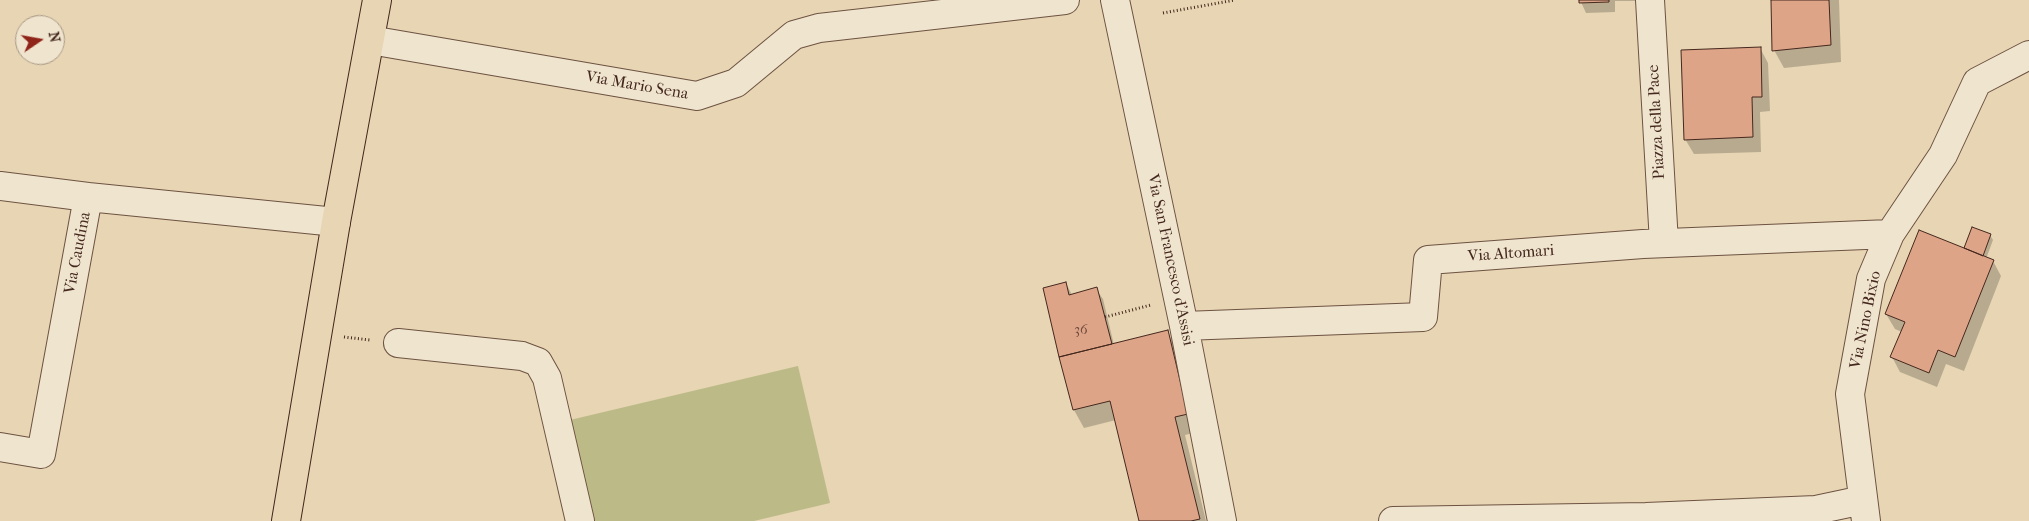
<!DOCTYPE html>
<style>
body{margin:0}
#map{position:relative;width:2029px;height:521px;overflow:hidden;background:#e7d5b3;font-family:"IM FELL French Canon",serif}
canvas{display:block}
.north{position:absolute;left:15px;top:15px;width:50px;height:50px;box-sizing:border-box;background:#efe4ce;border:1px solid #ab9887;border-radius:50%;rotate:78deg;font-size:14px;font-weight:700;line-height:20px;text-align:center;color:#44271d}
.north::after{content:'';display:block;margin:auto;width:18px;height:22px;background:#8f2418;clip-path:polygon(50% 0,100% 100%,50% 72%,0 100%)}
</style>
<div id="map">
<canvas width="2029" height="521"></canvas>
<div class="north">N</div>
</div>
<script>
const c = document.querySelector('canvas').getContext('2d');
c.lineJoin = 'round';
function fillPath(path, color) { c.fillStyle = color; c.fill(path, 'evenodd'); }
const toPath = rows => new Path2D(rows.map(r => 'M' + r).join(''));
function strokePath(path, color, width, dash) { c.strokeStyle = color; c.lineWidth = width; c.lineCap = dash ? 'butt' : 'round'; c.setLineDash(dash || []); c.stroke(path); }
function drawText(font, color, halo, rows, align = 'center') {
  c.font = font + ' "IM FELL French Canon",serif'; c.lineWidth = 4.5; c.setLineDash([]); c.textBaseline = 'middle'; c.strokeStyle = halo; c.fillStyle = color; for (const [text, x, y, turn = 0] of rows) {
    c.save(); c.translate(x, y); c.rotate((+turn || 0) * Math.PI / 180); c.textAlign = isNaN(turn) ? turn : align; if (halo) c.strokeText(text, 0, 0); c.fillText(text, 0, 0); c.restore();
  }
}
fillPath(toPath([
 [798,366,830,503,754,521,593,521,570,420]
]), '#bcbb88');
fillPath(toPath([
 [1580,0,1640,0,1640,1,1615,1,1615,12,1586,13],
 [1772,0,1839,0,1841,62,1784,68,1774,50],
 [1760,48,1768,63,1770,111,1760,112,1761,152,1694,154,1685,139],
 [1990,235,1993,240,1986,259,1993,261,2001,276,1964,371,1946,364,1937,387,1900,372,1892,357,1902,332,1895,329,1886,314],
 [1066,283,1072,295,1096,289,1103,299,1114,345,1167,332,1177,349,1197,432,1185,435,1206,521,1141,521,1116,420,1084,428,1074,410,1044,289]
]), '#0003');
const building = toPath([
 [1579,0,1609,0,1609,2,1579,3,1579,0],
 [1771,0,1829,0,1831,45,1772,51,1771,0],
 [1761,47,1762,97,1752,97,1753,137,1684,140,1681,50,1761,47],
 [1972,227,1991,234,1983,256,1964,248,1972,227],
 [1919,230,1994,260,1955,357,1938,350,1929,373,1890,357,1905,322,1885,314,1919,230],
 [1066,282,1069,295,1097,287,1112,344,1059,357,1043,288,1066,282],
 [1168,330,1188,414,1175,417,1200,519,1191,521,1139,521,1110,401,1073,410,1059,357,1168,330]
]);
fillPath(building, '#dda488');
strokePath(building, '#44271d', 1);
const minor = toPath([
 [1115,0,1184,326,1222,521],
 [1650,0,1664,243],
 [370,40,697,96,736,83,794,35,819,28,1065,0],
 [0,186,88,197],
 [1184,326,1423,317,1428,260,1643,244,1890,234],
 [398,343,522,356,538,362,547,378,580,521],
 [0,447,41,454,88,197,336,222],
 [1393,521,1646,517,1816,510,1863,500],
 [1866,521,1850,394,1871,279,1890,234,1943,155,1977,82,2029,55]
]);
const major = toPath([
 [286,521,336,222,377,0]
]);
strokePath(minor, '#6d5242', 30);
strokePath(major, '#44271d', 30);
strokePath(toPath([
 [1163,13,1235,0],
 [1105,317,1151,305],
 [344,337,370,340]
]), '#44271d', 3, [1, 2.5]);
strokePath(minor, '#efe4ce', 28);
strokePath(major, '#e7d5b3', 28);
drawText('14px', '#6a4638', null, [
 ["36",1081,331]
]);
drawText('16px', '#44271d', '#efe4ce', [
 ["Via Mario Sena",637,86,10],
 ["Piazza della Pace",1657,122,-93],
 ["Via Caudina",78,253,-79],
 ["Via Altomari",1511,254,-4],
 ["Via San Francesco d'Assisi",1170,260,78],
 ["Via Nino Bixio",1866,320,-78]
]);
</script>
